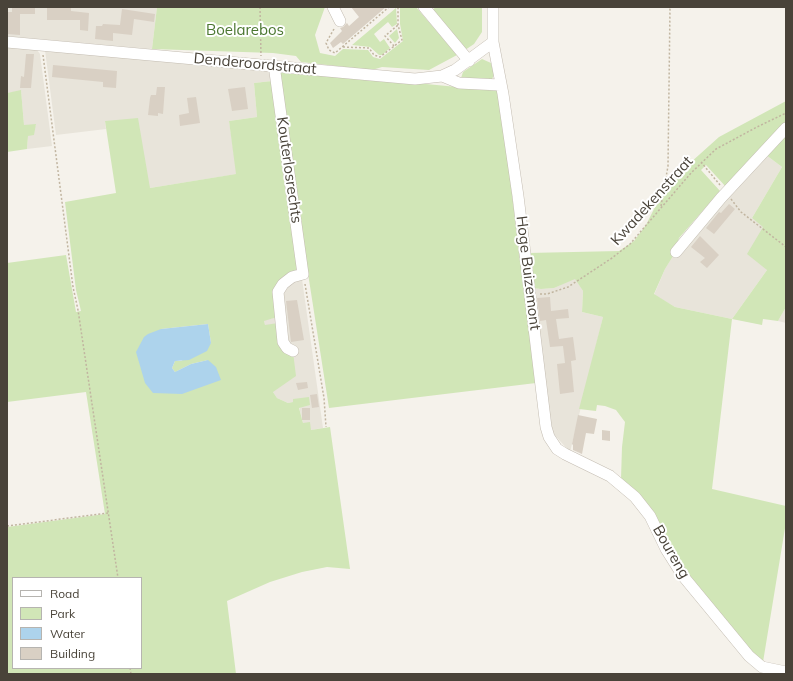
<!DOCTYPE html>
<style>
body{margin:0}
#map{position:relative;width:793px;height:681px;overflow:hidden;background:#f5f2eb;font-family:Mulish,sans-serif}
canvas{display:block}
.frame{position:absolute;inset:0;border:8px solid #494339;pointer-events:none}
.legend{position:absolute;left:12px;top:577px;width:130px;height:92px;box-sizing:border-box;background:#fff;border:1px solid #b6b4b0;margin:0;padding:5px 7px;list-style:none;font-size:12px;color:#494339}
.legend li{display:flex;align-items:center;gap:8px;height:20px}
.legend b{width:20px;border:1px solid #b6b4b0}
</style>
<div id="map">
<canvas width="793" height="681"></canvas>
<div class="frame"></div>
<ul class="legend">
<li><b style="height:5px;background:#fff"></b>Road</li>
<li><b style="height:11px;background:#d1e6b7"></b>Park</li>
<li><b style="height:11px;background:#add3ec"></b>Water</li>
<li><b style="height:11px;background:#d9d0c4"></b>Building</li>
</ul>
</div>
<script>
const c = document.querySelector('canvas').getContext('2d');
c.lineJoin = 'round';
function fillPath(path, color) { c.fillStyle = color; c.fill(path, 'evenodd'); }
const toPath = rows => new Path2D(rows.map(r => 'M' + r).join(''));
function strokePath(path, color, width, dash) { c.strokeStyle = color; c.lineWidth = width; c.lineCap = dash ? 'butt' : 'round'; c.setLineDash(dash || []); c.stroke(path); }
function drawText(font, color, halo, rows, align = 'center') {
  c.font = font + ' Mulish,sans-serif'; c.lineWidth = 4; c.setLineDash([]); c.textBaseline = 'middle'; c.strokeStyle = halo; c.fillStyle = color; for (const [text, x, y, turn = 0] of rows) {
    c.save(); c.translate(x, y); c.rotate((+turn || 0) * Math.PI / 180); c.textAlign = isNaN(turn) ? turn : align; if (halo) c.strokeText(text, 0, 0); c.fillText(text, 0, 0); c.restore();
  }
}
fillPath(toPath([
 [7,7,157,7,152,49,7,36],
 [7,46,37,50,40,54,52,146,27,149,28,136,36,125,24,125,21,91,7,93],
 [45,50,270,71,272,81,254,83,257,117,229,121,237,174,150,188,105,121,106,129,56,135],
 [766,155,782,167,752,218,763,226,767,270,732,319,675,307,654,295,665,269,675,253],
 [300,265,323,428,311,430,303,423,299,407,293,400,293,402,288,403,277,398,273,392,264,320,277,317,277,288],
 [575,278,583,291,582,312,603,317,570,452,551,431,532,288,541,289,554,288],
 [786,307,786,323,778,321]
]), '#e8e4da');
fillPath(toPath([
 [157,7,325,7,315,35,320,53,335,56,343,49,368,50,373,57,380,59,403,41,400,24,400,7,416,7,457,55,429,70,382,67,372,70,301,62,296,56,273,53,152,49],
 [436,7,482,7,482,32,474,44,465,50,432,10],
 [396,8,397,24,392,27,388,22,374,34,380,42,384,39,390,48,382,55,379,55,370,47,352,45],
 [397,29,399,38,395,43,389,36],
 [482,59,491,63,494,75,492,79,461,78,463,72],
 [280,70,499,91,536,383,329,408,290,158],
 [272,81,297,269,281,281,277,317,264,321,265,325,278,323,293,352,296,376,273,392,277,398,288,403,293,402,293,399,309,397,310,405,299,408,303,423,310,422,311,430,330,427,350,569,327,567,302,572,270,582,227,601,236,674,7,674,7,527,105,514,86,392,7,402,7,263,66,255,76,312,81,311,76,290,65,202,116,193,105,121,138,118,150,188,236,174,229,121,257,117,254,83],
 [208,324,211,343,181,361,175,361,172,368,175,372,191,364,208,360,145,383,161,329],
 [13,578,141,578,141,668,13,668],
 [21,90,24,125,36,124,34,135,28,136,27,149,7,152,7,93],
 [786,101,786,124,726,187,706,165,701,170,720,191,679,238,675,253,665,269,654,294,675,307,732,319,767,270,747,254,763,227,752,218,782,167,766,155,786,133,786,307,778,321,763,319,762,325,732,319,712,489,786,506,786,522,763,662,755,658,702,595,621,479,622,447,625,422,616,410,605,406,597,405,596,411,579,409,603,317,582,312,583,291,575,279,554,288,541,289,532,288,528,253,619,251,634,241,646,225,656,205,662,184,671,180,719,137]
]), '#d1e6b7');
fillPath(toPath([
 [208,324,211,343,207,351,189,360,175,361,172,368,175,372,191,364,208,360,216,367,221,380,182,394,153,393,145,383,136,352,144,337,148,334,161,329]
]), '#add3ec');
fillPath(toPath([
 [12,7,35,7,35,14,20,14,20,35,7,34,7,12,12,12],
 [47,7,71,7,71,11,89,13,88,31,80,30,80,20,47,20],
 [351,7,386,7,343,44,341,42,333,48,330,43,342,31,340,28,343,27,347,23,349,26,359,17],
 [122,9,155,14,154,22,134,19,132,35,113,33,113,41,95,39,96,26,102,26,103,24,120,25],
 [26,54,34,54,31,88,20,88,21,76,24,77],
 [53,65,117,71,116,88,103,87,103,82,52,77],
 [157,87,165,87,163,114,158,113,158,116,148,115,150,98,151,95,156,95],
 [245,87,248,109,232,111,228,89],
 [196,97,200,123,180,126,179,115,189,113,187,98],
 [729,204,735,209,714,234,706,228,719,212,721,213],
 [700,236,719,255,707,268,700,262,705,258,691,247],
 [550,297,551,311,568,309,569,318,556,319,559,339,573,337,576,360,571,361,574,392,560,394,557,364,565,363,563,346,550,347,546,320,540,321,537,298],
 [297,300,304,340,291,342,286,301],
 [307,382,308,388,298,390,296,383],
 [317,394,319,407,312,408,310,395],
 [302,408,310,408,310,420,302,420],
 [578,415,597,419,594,434,586,433,582,454,573,450,573,445,572,444],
 [602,430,610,431,610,441,602,440]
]), '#d9d0c4');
const minor = toPath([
 [333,7,340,21],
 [424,7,469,61],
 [493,7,493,42,503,94,518,196,546,427,549,437,557,449,565,454,610,476,635,497,650,516,666,549,683,576,749,656,762,667,786,672],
 [7,42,415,79,442,76,455,70,493,42],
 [274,65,303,274,292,277,283,284,278,292,283,342,287,348,293,351],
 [442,76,459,83,500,85],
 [676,252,721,198,786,128]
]);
strokePath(minor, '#c3bcb1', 12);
strokePath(toPath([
 [260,7,261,56],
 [334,29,326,43,329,50,335,53,389,7],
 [394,46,385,36,398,25],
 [343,47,369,48,374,55,380,57,402,40,398,25,398,7],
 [43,55,73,287,78,310,118,578],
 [701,162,720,185],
 [731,199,741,212,786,247],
 [661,206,668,166,670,7],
 [305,284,324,398,326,427],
 [540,294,547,294,568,287,612,258,630,244,691,173,716,149,757,127,786,113],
 [7,526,108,513],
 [130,668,131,674]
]), '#c1b5a0', 1.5, [2, 2]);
strokePath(minor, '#fff', 11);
drawText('15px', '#4b7730', '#fff', [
 ["Boelarebos",245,30]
]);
drawText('15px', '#494339', '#fff', [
 ["Denderoordstraat",255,64,5],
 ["Kouterlosrechts",289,170,82],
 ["Kwadekenstraat",652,201,-48],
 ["Hoge Buizemont",528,273,83],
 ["Boureng",671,552,60]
]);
</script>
